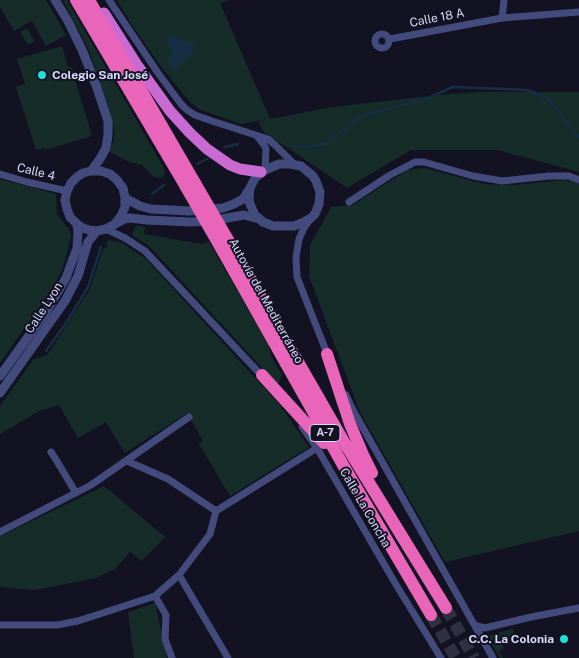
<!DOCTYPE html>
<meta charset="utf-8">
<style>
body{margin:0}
canvas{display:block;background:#121223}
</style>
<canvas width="579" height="658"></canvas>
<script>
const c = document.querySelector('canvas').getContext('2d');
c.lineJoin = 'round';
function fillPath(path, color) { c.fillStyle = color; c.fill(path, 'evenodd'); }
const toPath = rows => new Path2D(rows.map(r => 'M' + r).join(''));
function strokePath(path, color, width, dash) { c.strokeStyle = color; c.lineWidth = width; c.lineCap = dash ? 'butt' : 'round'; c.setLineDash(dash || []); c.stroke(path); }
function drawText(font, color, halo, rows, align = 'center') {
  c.font = font + ' "Public Sans",sans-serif'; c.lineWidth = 4; c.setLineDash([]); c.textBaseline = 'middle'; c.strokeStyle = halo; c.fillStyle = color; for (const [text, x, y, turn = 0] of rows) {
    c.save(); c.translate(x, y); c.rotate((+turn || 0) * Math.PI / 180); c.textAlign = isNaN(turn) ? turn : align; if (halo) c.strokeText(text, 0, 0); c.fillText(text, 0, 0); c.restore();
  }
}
fillPath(toPath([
 [0,0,46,0,66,35,46,46,32,21,14,31,0,7],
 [63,0,67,0,160,161,165,170,164,176,161,178,154,177,142,165,129,162,110,152,115,134,109,108,88,48],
 [117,0,230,0,220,3,270,119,332,107,448,94,479,92,579,92,579,172,498,150,411,150,347,188,264,132,258,122,267,119,241,124,201,110,191,103,162,68,132,25],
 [27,28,35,41,28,45,20,32],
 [62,46,68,67,71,66,92,136,45,150,44,148,36,150,16,87,25,84,17,59],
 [425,168,484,184,515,185,564,180,579,183,579,531,445,562,360,412,309,276,310,245,322,224,331,207,353,205,407,170],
 [0,179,56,194,57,214,70,231,71,237,63,268,50,292,0,363],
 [136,225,145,227,144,234,201,244,209,242,269,346,271,356,282,375,278,385,149,246,132,235],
 [108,240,122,243,145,258,279,404,309,447,230,496,199,444,203,441,187,413,125,453,106,422,78,438,59,405,39,411,0,434,0,406,33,360,48,354,90,289,103,249,106,248],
 [104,486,165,537,142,561,130,552,115,569,96,578,35,590,0,587,0,535,7,533],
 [155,603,167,658,134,658,128,612],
 [513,629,515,635,501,642,504,648,499,651,503,658,500,658,490,641,489,637,493,634]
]), '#162c28');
fillPath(toPath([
 [173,36,180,40,191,42,194,47,193,52,182,61,178,67,174,69,170,66,168,63,172,52,167,39,168,37]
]), '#152e44');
strokePath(toPath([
 [291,146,315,146,328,143,353,122,365,115,428,98,453,87,528,90,549,99,579,137],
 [225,147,238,144],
 [197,164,207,159],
 [152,194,164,185],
 [46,351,68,320,88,287,101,247]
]), '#152e44', 2.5);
strokePath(toPath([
 [446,608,474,658],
 [431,615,456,658]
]), '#303043', 12, [12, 6]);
strokePath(toPath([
 [109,0,158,73,181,104,187,110,195,115,212,121,268,139,275,145,295,165],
 [502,18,504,0],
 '375 41a7 7 0 1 1 14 0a7 7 0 1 1-14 0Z',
 [390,39,502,18,579,12],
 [257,136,264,145,266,149,265,170],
 [0,174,27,182,67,191],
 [349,202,390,175,415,162,424,162,473,176,502,181,549,176,569,176,579,180],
 [311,218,304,228,299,239,296,257,297,277,328,356],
 [106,229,125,238,145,251,263,377],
 [346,395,354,412,493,658],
 [302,427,317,448,395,583,441,658],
 [51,452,55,458,76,493],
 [127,461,168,479,216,511],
 [0,532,91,485,189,417],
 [179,575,228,658],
 [155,596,166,615,165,639,172,658],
 [0,625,57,625,78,621,155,596,179,575,210,534,216,511,317,448],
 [475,625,481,627,485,628,531,617,579,608]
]), '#434a7c', 7);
strokePath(toPath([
 [55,0,68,21,83,52,96,85,108,121,108,135,106,148,100,159,91,171],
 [125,198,140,206,151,209,189,211,223,208,234,204,243,199,250,188,255,178,265,170,279,164,290,164,301,166,313,176,316,181,320,192,319,204,315,214,311,218,302,223,294,226,273,226,263,222,255,215,250,204,249,199,250,188],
 [115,224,121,216,125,207,125,198,123,188,117,180,110,174,101,171,91,171,83,173,77,177,71,183,67,191,65,200,67,209,70,217,77,224,83,228,89,230,97,231,106,229,124,219,130,218,147,220,190,222,210,221,244,215,259,219],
 [0,376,46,312,66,278,77,248,78,233,77,224],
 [0,393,65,301,78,276,88,242,97,231]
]), '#434a7c', 9);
strokePath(toPath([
 [104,13,137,65,170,111,190,133,207,149,230,165,240,169,261,172]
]), '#c96ad2', 11);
strokePath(toPath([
 [76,0,186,187],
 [89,0,195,183],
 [231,245,344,442,446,608],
 [221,248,343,465,431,615],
 [327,354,350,424,364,457,372,473],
 [262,375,324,443]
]), '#e965ba', 12);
strokePath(toPath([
 [195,183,231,245],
 [186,187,221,248]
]), '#e965ba', 12);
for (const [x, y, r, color] of [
 [42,75,5,"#20dfd3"],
 [564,639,5,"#20dfd3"]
]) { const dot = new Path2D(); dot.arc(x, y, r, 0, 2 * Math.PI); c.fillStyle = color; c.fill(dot); strokePath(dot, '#121223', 2); }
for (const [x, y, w] of [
 [325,433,30]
]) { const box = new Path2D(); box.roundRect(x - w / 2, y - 8.5, w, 17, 4); c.fillStyle = '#121223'; c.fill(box); strokePath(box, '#d9dbfa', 1); }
drawText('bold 11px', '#d9dbfa', null, [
 ["A-7",325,433]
]);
drawText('12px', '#d9dbfa', '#121223', [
 ["Calle 18 A",437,18,-11],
 ["Calle 4",36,172,14],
 ["Autovía del Mediterráneo",266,301,61],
 ["Calle Lyon",44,308,-57],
 ["Calle La Concha",365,508,60]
]);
drawText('bold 12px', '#d9dbfa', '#121223', [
 ["Colegio San José",52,75],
 ["C.C. La Colonia",554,639,"right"]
], 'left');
</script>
